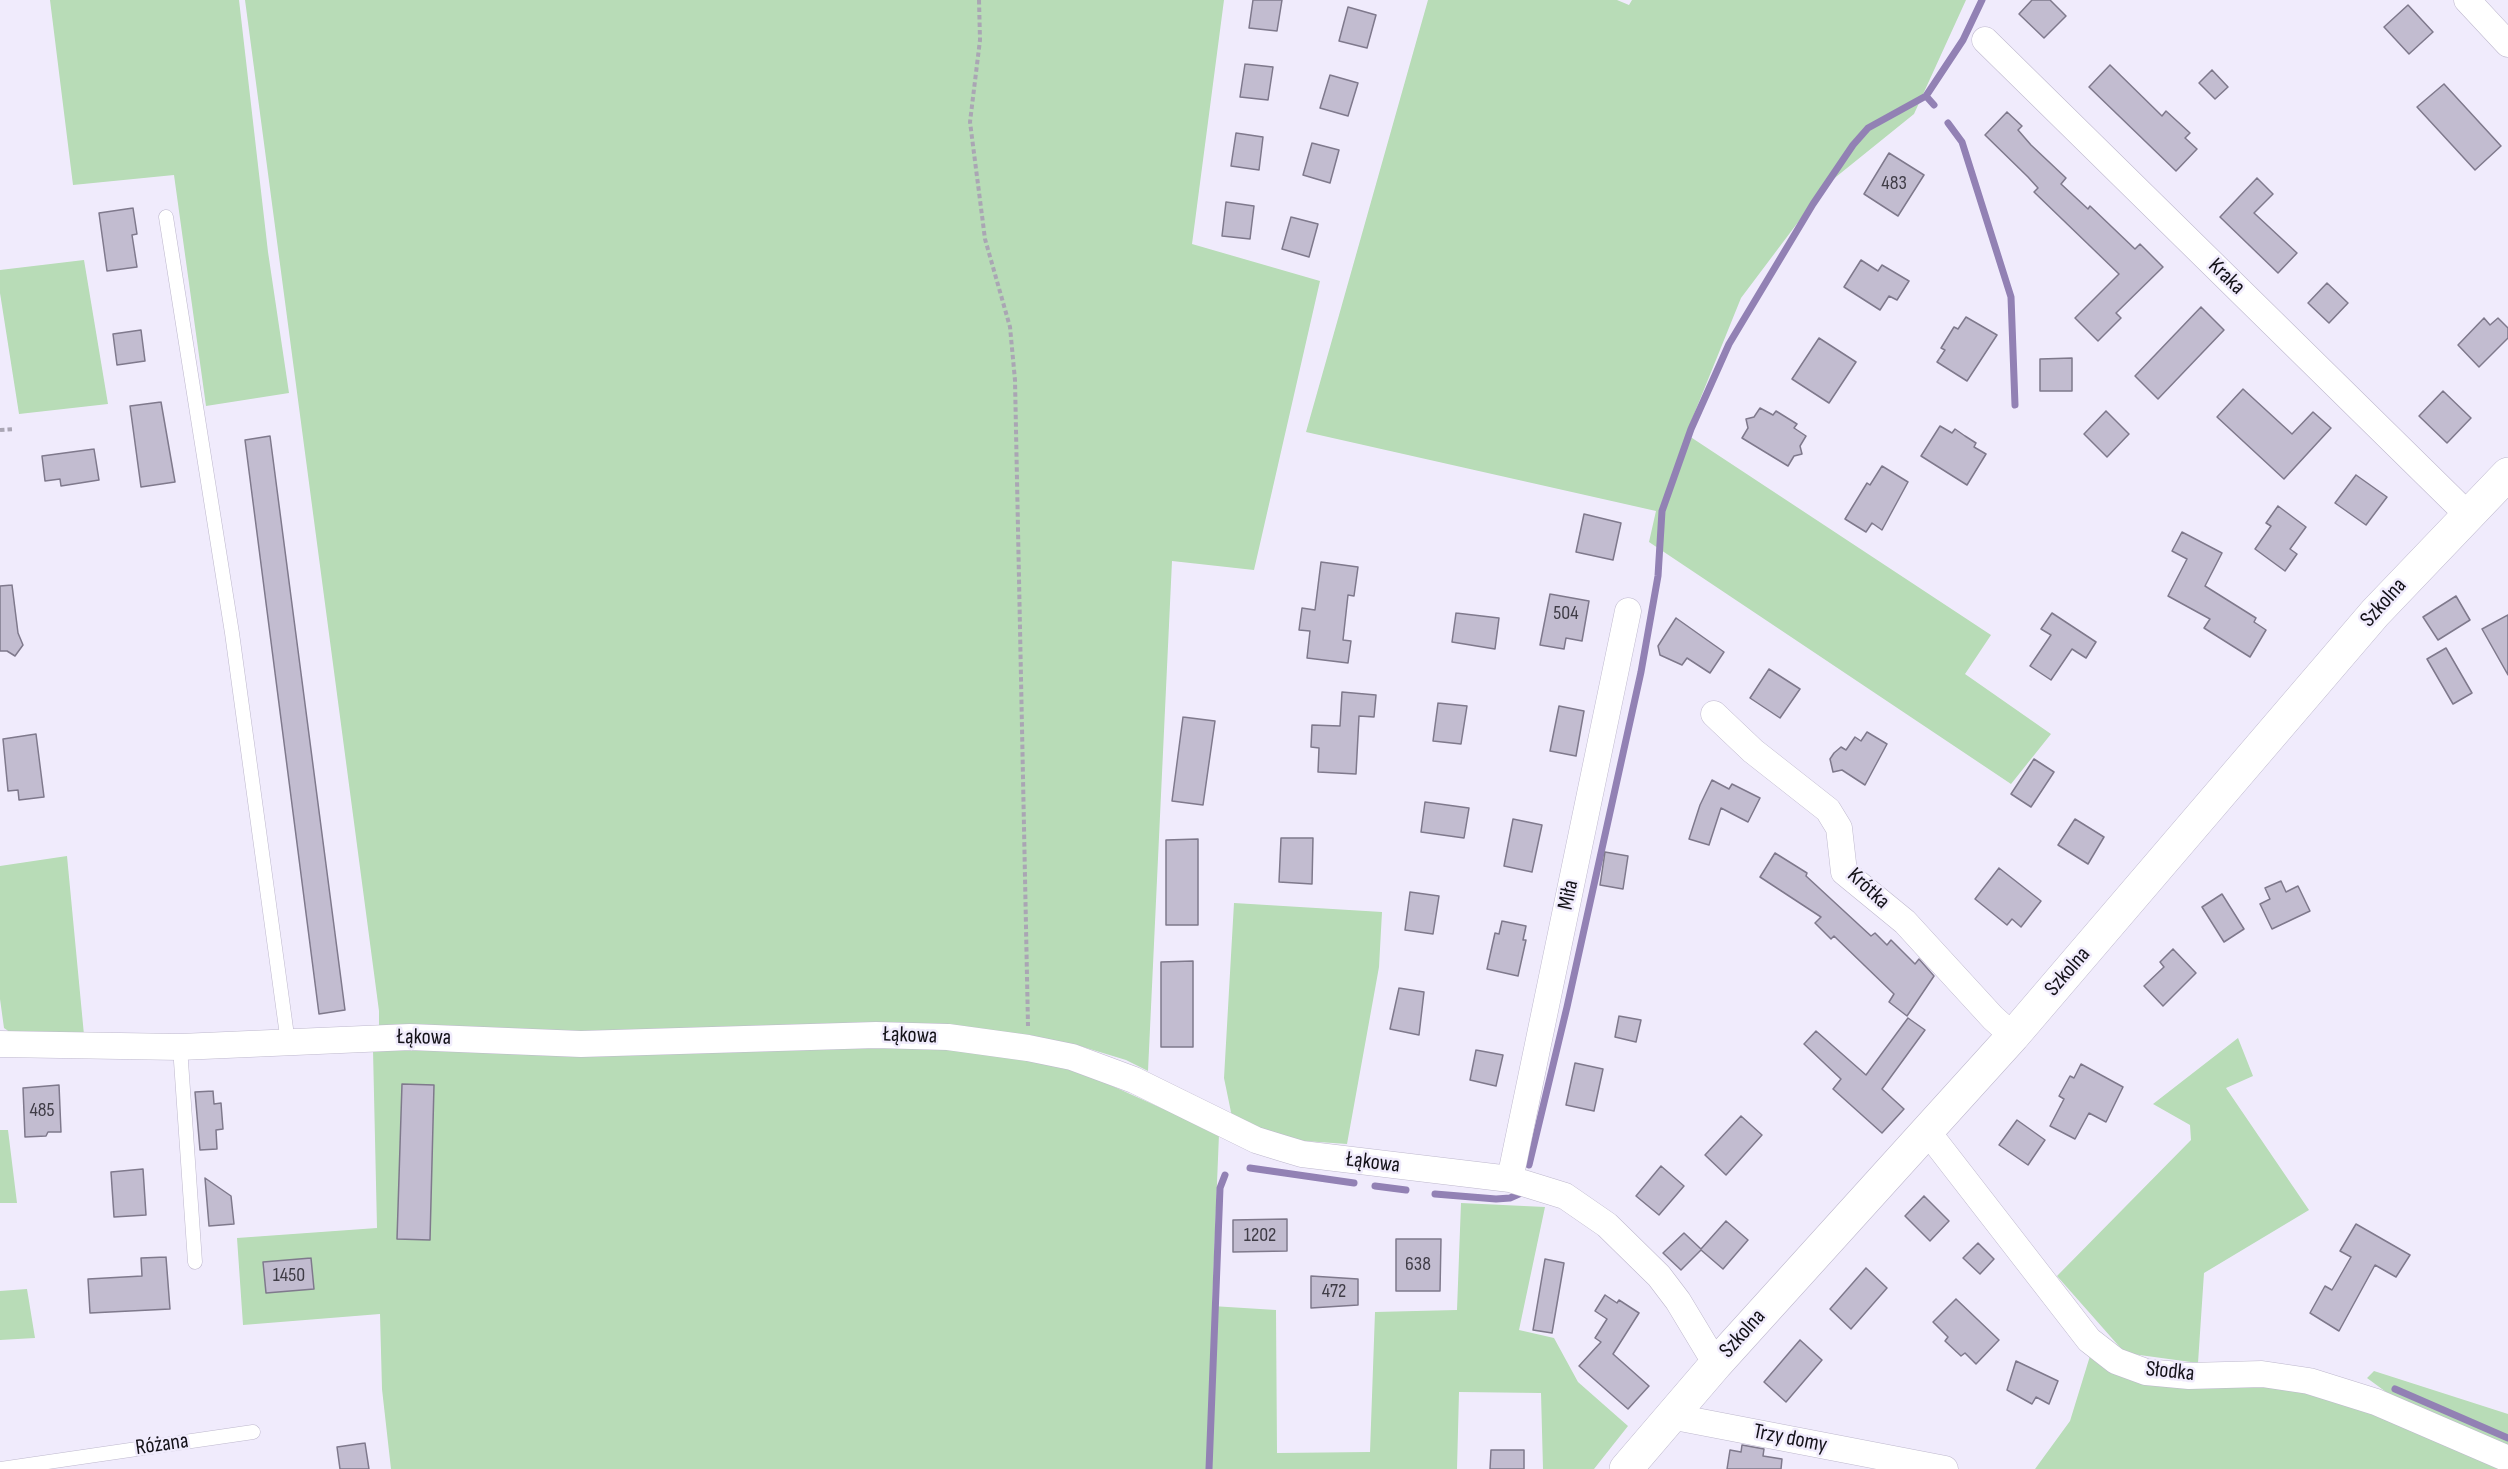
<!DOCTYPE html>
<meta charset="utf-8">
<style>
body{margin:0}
canvas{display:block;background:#f0ebfc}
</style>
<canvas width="2508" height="1469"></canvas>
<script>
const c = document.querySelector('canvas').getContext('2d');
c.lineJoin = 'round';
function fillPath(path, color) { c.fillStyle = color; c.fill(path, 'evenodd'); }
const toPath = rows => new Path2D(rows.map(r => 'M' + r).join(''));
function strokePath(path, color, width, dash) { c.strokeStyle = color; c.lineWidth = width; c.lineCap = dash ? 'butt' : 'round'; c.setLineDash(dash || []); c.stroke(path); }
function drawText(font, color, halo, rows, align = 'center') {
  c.font = font + ' "Sofia Sans Condensed",sans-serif'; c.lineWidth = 5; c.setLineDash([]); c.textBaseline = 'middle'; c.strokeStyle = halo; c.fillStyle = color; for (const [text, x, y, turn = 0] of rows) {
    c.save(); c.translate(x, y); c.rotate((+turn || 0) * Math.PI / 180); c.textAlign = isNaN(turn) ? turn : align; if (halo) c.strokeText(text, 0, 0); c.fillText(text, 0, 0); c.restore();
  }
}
fillPath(toPath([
 [50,0,239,0,268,252,289,393,206,406,174,175,73,185],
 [245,0,1224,0,1192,244,1320,281,1254,570,1172,561,1148,1071,1126,1060,1080,1046,1099,1080,1219,1134,1212,1306,1276,1310,1277,1453,1370,1452,1375,1312,1457,1310,1461,1203,1545,1207,1519,1330,1554,1338,1578,1382,1628,1426,1594,1469,1543,1469,1541,1393,1459,1392,1457,1469,391,1469,382,1389,380,1314,243,1325,237,1238,377,1228,373,1050,379,1050,379,1011],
 [1428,0,1617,0,1629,5,1632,0,1966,0,1914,114,1826,185,1741,298,1686,434,1991,635,1965,674,2051,734,2011,784,1649,542,1656,511,1306,432],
 [84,260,108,404,19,414,0,293,0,270],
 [67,856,84,1035,17,1037,4,1028,0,999,0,866],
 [1234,903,1382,912,1379,967,1347,1144,1291,1140,1232,1117,1224,1078],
 [2238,1038,2253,1076,2226,1088,2309,1210,2204,1273,2198,1363,2125,1353,2057,1276,2191,1140,2190,1125,2153,1104],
 [0,1130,8,1130,17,1203,0,1203],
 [27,1289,35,1338,0,1340,0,1291],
 [2090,1356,2096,1362,2166,1386,2264,1381,2340,1395,2508,1469,2035,1469,2070,1421],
 [2374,1371,2508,1414,2508,1448,2397,1400,2367,1378]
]), '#b8dcb7');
strokePath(toPath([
 [1926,96,1934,105],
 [1948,123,1962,142,2011,297,2015,405],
 [1529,1165,1567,1007,1641,672,1658,576,1662,511,1691,429,1729,344,1813,204,1853,145,1868,128,1926,96,1963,40,1982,0],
 [1250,1168,1354,1183],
 [1375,1186,1406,1190],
 [1435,1194,1496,1199,1510,1198,1519,1194],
 [2395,1389,2508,1438],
 [1209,1469,1220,1188,1225,1175]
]), '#9281b4', 7);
const building = toPath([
 [1253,0,1282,0,1277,31,1249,28,1253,0],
 [2032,0,2050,0,2066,16,2044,38,2019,14,2032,0],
 [2408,5,2433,32,2409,54,2384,27,2408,5],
 [1348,7,1376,15,1367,48,1339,41,1348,7],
 [1245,64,1273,67,1268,100,1240,97,1245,64],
 [2110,65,2162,116,2166,111,2190,133,2185,138,2197,149,2176,171,2089,87,2110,65],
 [2212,70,2228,87,2215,99,2199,83,2212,70],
 [1330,75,1358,83,1348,116,1320,108,1330,75],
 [2444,84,2501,146,2475,170,2417,107,2444,84],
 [2007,112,2022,126,2018,130,2031,145,2066,178,2061,184,2088,209,2090,206,2135,249,2140,244,2163,267,2116,313,2121,318,2098,341,2075,318,2119,274,2034,192,2038,188,2028,177,1985,135,2007,112],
 [1236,133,1263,137,1259,170,1231,166,1236,133],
 [1312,143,1339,150,1330,183,1303,175,1312,143],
 [1889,153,1924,175,1898,216,1864,194,1889,153],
 [2257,178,2273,194,2254,213,2297,253,2278,273,2220,217,2257,178],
 [1226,202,1254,206,1250,239,1222,236,1226,202],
 [133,208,137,234,132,235,137,267,107,271,99,213,133,208],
 [1291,217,1318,224,1309,257,1282,249,1291,217],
 [1861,260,1878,271,1882,265,1909,281,1897,300,1889,296,1880,310,1844,287,1861,260],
 [2327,283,2348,303,2329,323,2308,303,2327,283],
 [2201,307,2224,330,2158,399,2135,376,2201,307],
 [1966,317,1997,335,1967,381,1937,362,1945,350,1941,348,1954,327,1958,329,1966,317],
 [2484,318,2490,325,2498,318,2508,328,2508,338,2479,367,2458,345,2484,318],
 [141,330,145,361,117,365,113,334,141,330],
 [1819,338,1856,362,1829,403,1792,379,1819,338],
 [2072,358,2072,391,2040,391,2040,359,2072,358],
 [2243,389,2292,434,2313,412,2331,428,2284,479,2217,417,2243,389],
 [2443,391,2471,418,2447,443,2419,416,2443,391],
 [161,402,175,482,141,487,130,406,161,402],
 [1760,408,1773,415,1776,411,1797,424,1794,428,1806,436,1800,446,1802,454,1794,456,1788,466,1742,438,1748,428,1746,419,1754,417,1760,408],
 [2106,411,2129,434,2107,457,2084,434,2106,411],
 [1940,426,1952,433,1955,429,1965,436,1976,443,1974,447,1986,454,1967,485,1921,456,1940,426],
 [270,436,345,1010,319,1014,245,440,270,436],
 [94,449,99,480,61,486,60,479,45,481,42,456,94,449],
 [1882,466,1908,482,1882,530,1872,523,1866,532,1845,519,1867,483,1870,485,1882,466],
 [2356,475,2387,497,2366,525,2335,503,2356,475],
 [2278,506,2306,527,2290,549,2297,554,2285,571,2255,549,2271,526,2266,523,2278,506],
 [1584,514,1621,523,1613,560,1576,552,1584,514],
 [2182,532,2222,553,2205,586,2256,618,2254,622,2266,630,2250,657,2204,628,2210,619,2168,596,2187,559,2172,551,2182,532],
 [1321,562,1358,567,1354,596,1348,595,1343,640,1351,641,1348,663,1307,658,1310,631,1299,630,1302,608,1315,610,1321,562],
 [12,585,18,633,23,645,15,656,7,651,0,651,0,586,12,585],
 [1550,594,1589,601,1582,641,1566,638,1564,649,1540,645,1550,594],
 [2456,596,2470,620,2438,640,2423,617,2456,596],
 [1456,613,1499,618,1495,649,1452,642,1456,613],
 [2052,613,2096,642,2086,658,2072,649,2051,680,2030,666,2051,635,2041,629,2052,613],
 [2508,615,2508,675,2482,629,2508,615],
 [1676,618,1724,652,1710,673,1687,658,1682,665,1660,655,1658,646,1676,618],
 [2446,648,2472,693,2453,704,2427,659,2446,648],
 [1769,669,1800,689,1780,718,1750,698,1769,669],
 [1342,692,1376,695,1374,717,1359,716,1356,774,1318,772,1319,748,1311,747,1312,725,1340,726,1342,692],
 [1438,703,1467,706,1461,744,1433,741,1438,703],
 [1559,706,1584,711,1576,756,1550,751,1559,706],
 [1183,717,1215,721,1203,805,1172,801,1183,717],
 [1867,732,1887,744,1865,785,1842,770,1833,772,1830,759,1834,753,1841,747,1846,750,1855,737,1861,741,1867,732],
 [36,734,44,797,19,800,18,790,8,791,3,739,36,734],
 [2034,759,2054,772,2031,807,2011,794,2034,759],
 [1712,780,1729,789,1732,784,1760,798,1748,822,1721,808,1709,845,1689,839,1700,805,1712,780],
 [1425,802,1469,808,1464,838,1421,832,1425,802],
 [1513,819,1542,825,1532,872,1504,866,1513,819],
 [2075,819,2104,837,2088,864,2058,845,2075,819],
 [1281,838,1313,838,1312,884,1279,882,1281,838],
 [1198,839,1198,925,1166,925,1166,840,1198,839],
 [1605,852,1628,856,1623,889,1600,885,1605,852],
 [1775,853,1807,873,1806,876,1871,936,1875,933,1887,945,1891,940,1915,964,1919,959,1934,976,1907,1016,1889,1002,1894,994,1834,936,1831,939,1815,923,1821,917,1760,877,1775,853],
 [1999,868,2041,901,2021,927,2012,919,2007,925,1975,899,1999,868],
 [2281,881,2286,892,2298,886,2310,911,2272,929,2260,904,2270,899,2265,888,2281,881],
 [1410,892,1439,896,1433,934,1405,930,1410,892],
 [2222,894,2244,929,2224,942,2202,907,2222,894],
 [1502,921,1526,926,1523,940,1526,940,1518,976,1487,969,1495,933,1499,934,1502,921],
 [2173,949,2196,973,2163,1006,2144,986,2164,967,2160,962,2173,949],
 [1193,961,1193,1047,1161,1047,1161,962,1193,961],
 [1399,988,1424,992,1419,1035,1390,1029,1399,988],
 [1619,1016,1641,1020,1636,1042,1615,1037,1619,1016],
 [1908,1018,1925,1030,1882,1089,1904,1109,1882,1133,1833,1089,1841,1079,1804,1044,1816,1031,1866,1075,1908,1018],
 [1476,1050,1503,1055,1496,1086,1470,1080,1476,1050],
 [1575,1063,1603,1069,1594,1111,1566,1105,1575,1063],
 [2081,1064,2123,1087,2106,1122,2089,1113,2075,1139,2050,1126,2064,1099,2059,1096,2070,1076,2074,1078,2081,1064],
 [402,1084,434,1085,430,1240,397,1239,402,1084],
 [59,1085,61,1132,48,1132,46,1136,25,1137,23,1088,59,1085],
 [213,1091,214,1104,221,1103,223,1129,216,1130,217,1149,200,1150,195,1092,213,1091],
 [1741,1116,1762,1135,1726,1175,1705,1155,1741,1116],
 [2017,1120,2045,1140,2028,1165,1999,1145,2017,1120],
 [1661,1166,1684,1186,1659,1215,1636,1196,1661,1166],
 [143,1169,146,1215,114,1217,111,1172,143,1169],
 [205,1178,231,1196,234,1224,209,1226,205,1178],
 [1924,1196,1949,1221,1930,1241,1905,1216,1924,1196],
 [1287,1219,1287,1251,1233,1252,1233,1220,1287,1219],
 [1726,1221,1748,1240,1723,1269,1701,1250,1681,1270,1663,1253,1684,1233,1701,1249,1726,1221],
 [2356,1224,2410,1255,2396,1277,2375,1265,2339,1331,2310,1313,2325,1286,2332,1290,2351,1257,2340,1251,2356,1224],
 [1396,1239,1441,1239,1440,1291,1396,1291,1396,1239],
 [1978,1243,1994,1259,1980,1274,1963,1258,1978,1243],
 [166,1257,170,1309,90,1313,88,1279,142,1276,141,1258,166,1257],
 [311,1258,314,1289,266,1293,263,1262,311,1258],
 [1545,1259,1564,1263,1552,1333,1533,1330,1545,1259],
 [1866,1268,1887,1288,1851,1329,1830,1309,1866,1268],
 [1311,1276,1358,1279,1358,1305,1311,1308,1311,1276],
 [1605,1295,1617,1303,1619,1300,1639,1313,1613,1354,1649,1386,1628,1409,1579,1366,1601,1342,1595,1338,1607,1319,1595,1311,1605,1295],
 [1956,1299,1999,1340,1976,1364,1965,1353,1961,1356,1945,1341,1948,1337,1933,1322,1956,1299],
 [1800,1340,1822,1360,1786,1402,1764,1382,1800,1340],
 [2016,1361,2058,1381,2049,1404,2036,1397,2032,1404,2007,1390,2016,1361],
 [365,1443,369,1469,340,1469,337,1447,365,1443],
 [1742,1445,1764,1449,1763,1456,1782,1459,1781,1469,1727,1469,1730,1450,1741,1452,1742,1445],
 [1491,1450,1524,1450,1524,1469,1490,1469,1491,1450]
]);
fillPath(building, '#c2bcd0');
strokePath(building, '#7f798c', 1.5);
const lane = toPath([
 [166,217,232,633,288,1043],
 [180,1047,195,1262],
 [0,1469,253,1432]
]);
const street = toPath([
 [2467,0,2508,44],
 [1985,40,2467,514],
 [1714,714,1753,751,1828,810,1839,828,1844,872,1905,922,1993,1018,2013,1036],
 [0,1044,180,1047,410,1037,581,1044,876,1035,948,1037,1028,1048,1072,1057,1134,1080,1256,1140,1282,1148,1302,1154,1510,1179,1565,1196,1607,1225,1659,1276,1678,1301,1716,1364],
 [1927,1131,2089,1340,2116,1361,2146,1372,2189,1376,2262,1374,2309,1381,2376,1402,2508,1459],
 [1510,1179,1628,611],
 [1670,1416,1945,1469]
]);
const secondary = toPath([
 [1626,1469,1716,1364,2013,1036,2375,613,2508,474]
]);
strokePath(lane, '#beb8cd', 15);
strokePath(street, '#beb8cd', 27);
strokePath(secondary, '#beb8cd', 34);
strokePath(toPath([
 [979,0,980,40,970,122,985,239,1010,327,1015,380,1028,1026],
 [0,430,14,429]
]), '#aaa6b4', 4, [4.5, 3]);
strokePath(lane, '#fff', 14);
strokePath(street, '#fff', 26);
strokePath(secondary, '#fff', 33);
drawText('20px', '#3f3c46', null, [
 ["483",1894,184],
 ["504",1566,614],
 ["485",42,1111],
 ["1202",1260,1236],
 ["638",1418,1265],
 ["1450",289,1276],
 ["472",1334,1292]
]);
drawText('22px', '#131118', '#f0ebfc', [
 ["Kraka",2226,277,44],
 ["Szkolna",2384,603,-48],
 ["Krótka",1868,889,43],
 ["Miła",1569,895,-78],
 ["Szkolna",2068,972,-49],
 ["Łąkowa",910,1036,2],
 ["Łąkowa",424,1038,1],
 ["Łąkowa",1373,1163,7],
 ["Szkolna",1743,1334,-48],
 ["Słodka",2170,1372,6],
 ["Trzy domy",1790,1439,11],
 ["Różana",162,1445,-8]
]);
</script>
